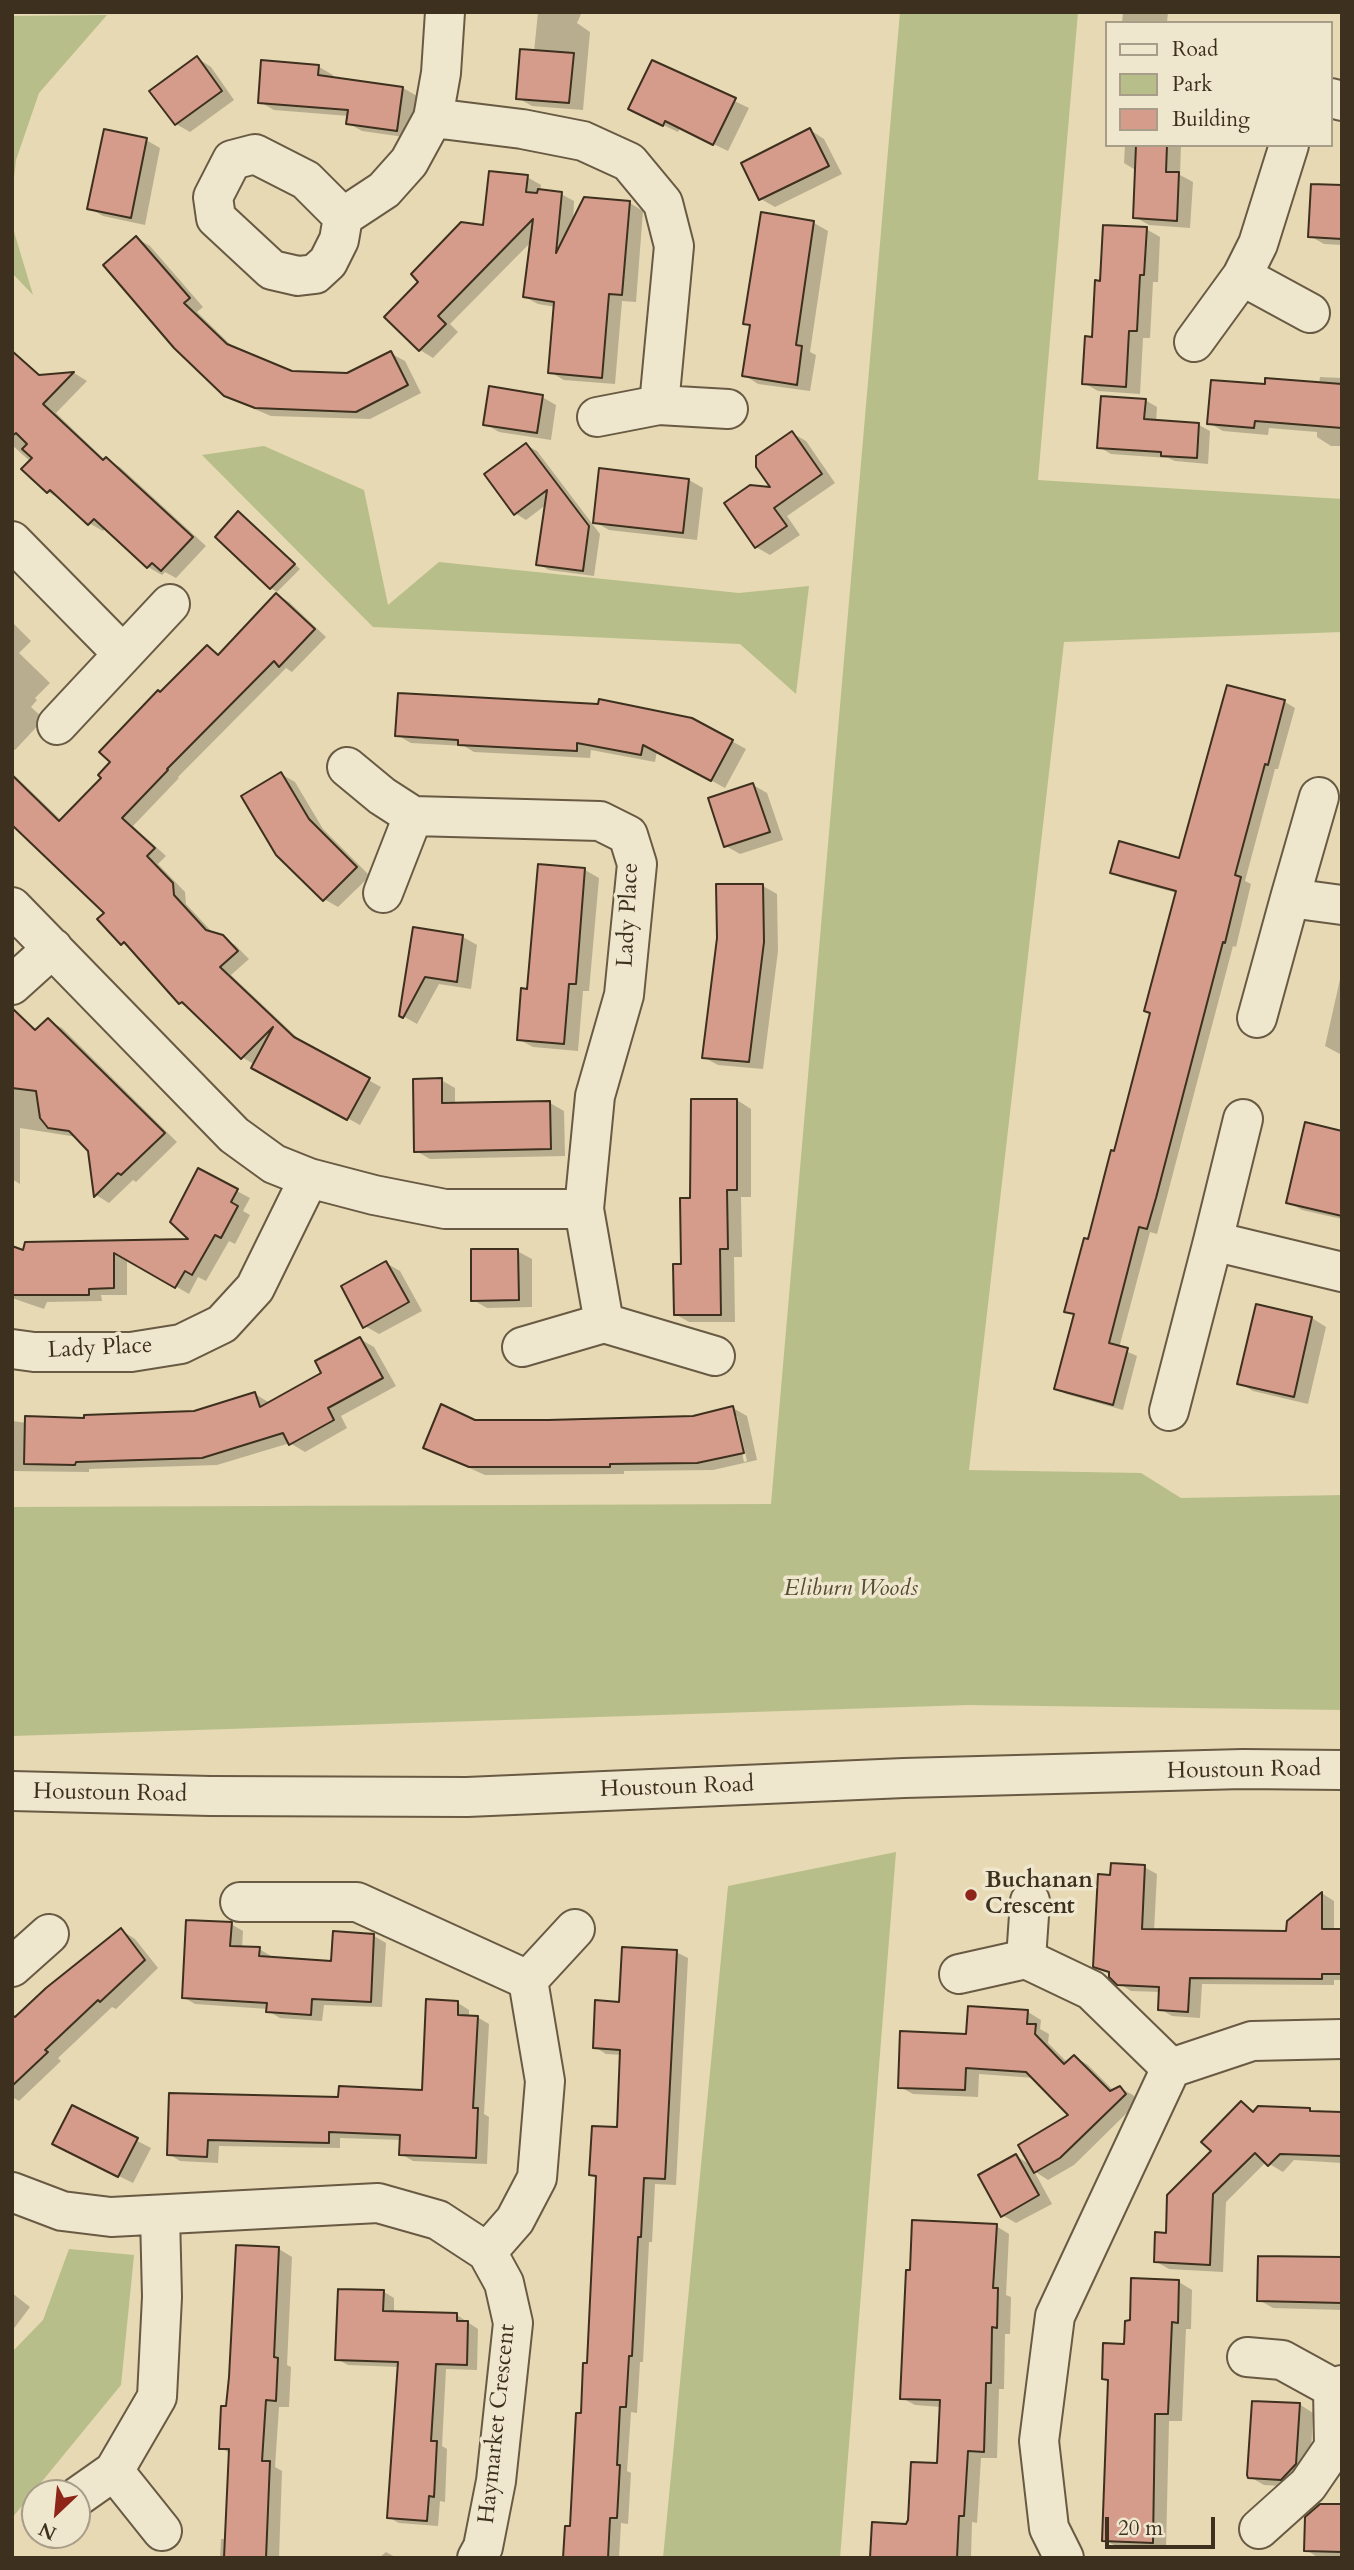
<!DOCTYPE html>
<style>
body{margin:0}
#map{position:relative;width:1354px;height:2570px;overflow:hidden;background:#e6d9b3;font-family:Cardo,serif}
canvas{display:block}
.frame{position:absolute;inset:0;border:14px solid #3e301e;pointer-events:none}
.legend{position:absolute;left:1105px;top:21px;width:228px;height:126px;box-sizing:border-box;background:#efe6ce;border:2px solid #a89d88;margin:0;padding:9px 12px;list-style:none;font-size:21px;color:#3e301e}
.legend li{display:flex;align-items:center;gap:14px;height:35px}
.legend b{width:35px;border:2px solid #a89d88}
.north{position:absolute;left:21px;top:2479px;width:70px;height:70px;box-sizing:border-box;background:#efe6ce;border:2px solid #a89d88;border-radius:50%;rotate:206deg;font-size:19px;font-weight:700;line-height:28px;text-align:center;color:#3e301e}
.north::after{content:'';display:block;margin:auto;width:24px;height:32px;background:#8f2418;clip-path:polygon(50% 0,100% 100%,50% 72%,0 100%)}
.scale{position:absolute;left:1105px;top:2517px;width:110px;height:32px;box-sizing:border-box;border:4px solid #3e301e;border-top:0;padding-left:9px;font-size:21px;line-height:24px;white-space:nowrap;color:#3e301e;-webkit-text-stroke:5px #efe6ce;paint-order:stroke}
</style>
<div id="map">
<canvas width="1354" height="2570"></canvas>
<div class="frame"></div>
<ul class="legend">
<li><b style="height:9px;background:#efe6ce"></b>Road</li>
<li><b style="height:19px;background:#b8be8a"></b>Park</li>
<li><b style="height:19px;background:#d69c8b"></b>Building</li>
</ul>
<div class="north">N</div>
<div class="scale">20 m</div>
</div>
<script>
const c = document.querySelector('canvas').getContext('2d');
c.lineJoin = 'round';
function fillPath(path, color) { c.fillStyle = color; c.fill(path, 'evenodd'); }
const toPath = rows => new Path2D(rows.map(r => 'M' + r).join(''));
function strokePath(path, color, width, dash) { c.strokeStyle = color; c.lineWidth = width; c.lineCap = dash ? 'butt' : 'round'; c.setLineDash(dash || []); c.stroke(path); }
function drawText(font, color, halo, rows, align = 'center') {
  c.font = font + ' Cardo,serif'; c.lineWidth = 7; c.setLineDash([]); c.textBaseline = 'middle'; c.strokeStyle = halo; c.fillStyle = color; for (const [text, x, y, turn = 0] of rows) {
    c.save(); c.translate(x, y); c.rotate((+turn || 0) * Math.PI / 180); c.textAlign = isNaN(turn) ? turn : align; if (halo) c.strokeText(text, 0, 0); c.fillText(text, 0, 0); c.restore();
  }
}
fillPath(toPath([
 [900,12,1078,12,1038,480,1342,499,1342,632,1064,642,969,1470,1141,1473,1181,1498,1342,1495,1342,1710,968,1705,12,1736,12,1507,771,1504],
 [107,15,39,93,16,160,12,195,12,16],
 [12,225,33,295,12,273],
 [264,446,364,490,388,605,439,562,739,593,809,586,796,694,740,644,373,627,202,455],
 [896,1852,840,2558,663,2558,728,1886],
 [69,2249,134,2255,121,2385,12,2518,12,2352,43,2320]
]), '#b8be8a');
fillPath(toPath([
 [538,12,582,12,577,23,590,32,583,110,532,106,518,98,534,52],
 [1123,12,1168,12,1167,23,1122,23],
 [197,58,211,67,234,100,190,132,176,124],
 [653,62,749,108,728,151,680,128,678,132,644,116],
 [319,67,333,75,332,79,403,88,417,96,411,138,362,131,348,123,349,116,274,110,260,102],
 [810,130,824,139,842,174,775,207,761,199],
 [146,140,160,148,145,225,103,216,89,208],
 [1125,145,1181,145,1180,175,1193,182,1190,228,1149,225,1135,217,1137,171,1124,163],
 [527,177,541,185,540,191,561,194,574,201,573,223,630,203,643,211,636,302,622,301,615,384,564,380,550,372,556,307,538,304,525,297,532,241,450,324,458,332,433,358,420,350,485,227],
 [1342,187,1342,245,1324,244,1310,236],
 [762,214,814,223,828,231,810,352,816,355,810,391,758,384,744,375,751,327,745,323],
 [1146,229,1160,237,1158,282,1153,282,1150,338,1143,338,1140,394,1098,391,1084,383,1094,338,1102,283],
 [136,238,150,246,203,307,197,312,236,350,292,373,348,374,390,353,405,361,421,393,370,419,271,416,240,403,225,394],
 [12,364,25,365,43,376,74,373,87,381,56,413,105,460,120,467,206,546,176,578,165,572,162,575,148,567,106,528,103,531,89,523,62,500,48,492,24,469,31,462,12,445],
 [1320,377,1342,378,1342,446,1331,446,1317,437,1317,432,1269,428,1268,435,1223,431,1209,423,1266,386,1319,384],
 [542,397,556,405,551,440,499,432,485,424],
 [1145,400,1157,407,1156,422,1199,425,1210,431,1208,464,1175,461,1168,458,1111,454,1099,447],
 [792,433,806,441,835,483,787,516,800,535,770,555,756,547],
 [526,445,537,451,600,534,594,576,549,570,538,564,547,504,526,520,515,513],
 [689,480,703,488,697,540,609,530,595,522],
 [239,513,300,569,277,592,271,588],
 [277,595,289,602,326,637,292,672,286,668,178,777,179,778,133,826,166,856,158,864,185,892,186,904,214,934,235,945,249,959,231,975,305,1045,381,1087,360,1125,253,1067,255,1065,242,1057,192,1010,180,1003,132,949,122,943,107,913,12,822,12,773,62,821,104,778,161,694,207,647,220,655],
 [12,622,31,641,19,653,50,683,35,698,37,700,31,707,44,719,15,750,12,748],
 [1228,687,1285,702,1295,708,1278,769,1275,769,1245,881,1251,884,1236,947,1233,946,1157,1234,1150,1232,1119,1348,1137,1356,1123,1410,1066,1394,1056,1388,1075,1316,1066,1311,1115,1153,1152,1013,1177,893,1122,878,1112,873,1181,860],
 [692,719,746,749,725,788,657,751,655,762,591,750,590,758,474,752,464,746,411,743,397,735],
 [281,774,295,782,323,829,370,876,338,907,324,899],
 [753,785,767,793,783,840,740,854,726,846],
 [585,870,599,878,589,991,583,991,578,1051,533,1047,518,1039,529,991],
 [763,886,777,894,778,951,763,1069,718,1065,703,1057],
 [414,929,463,937,477,945,471,989,439,984,417,1024,401,1015],
 [1341,975,1342,976,1342,1055,1325,1046],
 [48,1020,62,1028,177,1142,136,1182,133,1180,109,1203,96,1195,89,1151,77,1137,20,1128,20,1184,12,1179,12,1028,24,1022,38,1030],
 [441,1080,455,1088,455,1105,550,1103,564,1111,565,1156,430,1159,416,1151],
 [737,1100,751,1109,751,1197,741,1197,742,1257,734,1257,735,1322,689,1322,675,1314,692,1200],
 [1342,1133,1342,1219,1302,1210,1288,1202],
 [199,1171,250,1198,243,1211,250,1215,235,1244,229,1241,206,1281,198,1277,189,1294,127,1258,127,1295,101,1295,102,1301,47,1302,44,1309,12,1298,12,1248,24,1252,192,1241],
 [517,1251,532,1259,532,1307,487,1308,473,1300],
 [386,1263,400,1271,422,1311,379,1334,365,1326],
 [1312,1318,1326,1327,1308,1404,1253,1391,1239,1383],
 [360,1339,374,1347,396,1386,341,1416,347,1428,305,1452,290,1443,217,1465,89,1469,89,1472,12,1471,12,1421,27,1423,194,1413,255,1394,270,1403,324,1374],
 [733,1408,747,1416,757,1460,713,1470,624,1471,624,1474,485,1475,425,1448,474,1422,693,1417],
 [734,1416,737,1416,747,1461,744,1462],
 [1144,1867,1157,1874,1154,1931,1288,1933,1288,1922,1323,1894,1334,1901,1334,1931,1342,1931,1342,1980,1334,1980,1334,1985,1202,1984,1200,2018,1172,2016,1160,2009,1161,1992,1131,1991,1118,1983,1110,1974,1095,1966,1112,1876],
 [231,1924,243,1931,242,1948,259,1949,271,1956,271,1959,333,1963,334,1933,374,1936,386,1943,382,2007,324,2005,322,2021,280,2018,268,2011,268,2009,195,2004,183,1997],
 [121,1930,135,1939,158,1968,116,2009,112,2007,58,2058,61,2061,19,2101,12,2097,12,2018,16,2019],
 [676,1952,688,1958,676,2185,655,2184,652,2242,649,2242,643,2362,640,2362,637,2413,631,2412,627,2471,631,2473,628,2524,621,2523,619,2558,565,2558,572,2528,589,2365,598,2178,591,2174,618,2129,622,2055,606,2054,595,2047,621,2003],
 [458,2003,469,2010,469,2017,477,2017,489,2024,484,2114,489,2117,487,2164,413,2161,401,2154,402,2140,340,2138,340,2148,219,2146,218,2163,180,2161,169,2154,171,2095,340,2099,424,2092],
 [1028,2012,1041,2020,1040,2029,1049,2034,1048,2043,1068,2063,1075,2057,1088,2065,1114,2091,1120,2088,1133,2095,1138,2102,1074,2165,1048,2180,1034,2171,1052,2204,1016,2223,1002,2215,1016,2156,1031,2165,1071,2116,1035,2078,979,2074,978,2097,913,2094,900,2087,968,2036],
 [1241,2103,1256,2112,1259,2108,1342,2113,1342,2163,1294,2160,1283,2172,1266,2162,1226,2202,1223,2272,1169,2269,1155,2261,1167,2235],
 [72,2107,151,2148,133,2183,68,2151],
 [996,2226,1009,2234,1006,2295,1011,2297,1010,2334,1005,2334,1004,2389,999,2389,997,2458,981,2458,977,2523,972,2522,971,2558,872,2558,907,2526,913,2464,939,2465,941,2407,915,2405,902,2398],
 [279,2249,292,2257,287,2365,291,2367,289,2407,279,2407,275,2467,282,2471,279,2558,220,2558,221,2539,226,2539,231,2454,221,2448,227,2408],
 [1342,2259,1342,2310,1273,2308,1259,2300],
 [1179,2282,1192,2290,1191,2329,1186,2329,1182,2421,1169,2421,1166,2549,1118,2547,1104,2540,1110,2382,1103,2378,1125,2346],
 [384,2292,394,2298,394,2313,457,2315,478,2329,477,2370,446,2369,442,2446,447,2449,445,2502,440,2501,438,2526,399,2523,388,2517,399,2367,348,2365,337,2359],
 [12,2293,30,2307,12,2331],
 [1299,2404,1313,2413,1310,2472,1296,2487,1264,2485,1250,2477],
 [1342,2506,1342,2558,1319,2558,1306,2550],
 [386,2552,397,2558,379,2558]
]), '#0003');
const building = toPath([
 [520,49,574,53,569,103,516,99,520,49],
 [197,56,222,91,175,125,149,91,197,56],
 [261,60,319,65,318,75,403,87,397,131,346,124,348,110,258,103,261,60],
 [652,60,736,98,713,145,665,121,663,126,628,109,652,60],
 [810,128,829,166,759,200,741,163,810,128],
 [104,129,147,138,131,218,87,209,104,129],
 [1136,145,1167,145,1166,172,1179,172,1177,221,1133,218,1136,145],
 [489,171,528,175,526,192,537,193,538,189,562,192,556,253,584,197,630,201,622,295,609,294,602,378,548,373,554,302,523,297,533,219,438,316,446,324,419,351,384,317,418,282,411,274,461,222,483,225,489,171],
 [1311,184,1342,185,1342,239,1308,237,1311,184],
 [761,212,814,221,796,345,802,346,797,385,742,376,750,325,743,324,761,212],
 [1103,225,1147,227,1144,275,1140,275,1137,331,1129,331,1126,387,1082,384,1085,336,1092,337,1095,280,1100,281,1103,225],
 [136,236,190,298,184,303,227,344,292,371,347,373,391,351,408,385,356,412,255,408,224,396,174,348,103,265,136,236],
 [12,351,39,375,74,372,43,404,103,460,106,457,193,537,161,571,152,563,147,568,94,519,88,525,50,490,47,493,21,469,32,458,22,449,27,444,16,433,12,436,12,351],
 [1265,378,1342,384,1342,428,1255,421,1254,428,1207,424,1211,380,1265,384,1265,378],
 [489,386,543,395,537,433,483,425,489,386],
 [1101,396,1146,399,1144,419,1199,423,1197,458,1161,456,1161,452,1097,448,1101,396],
 [792,431,822,474,774,508,787,526,755,548,724,503,750,485,770,487,756,467,756,456,792,431],
 [526,443,589,526,583,571,536,565,547,490,514,515,484,474,526,443],
 [599,468,689,479,683,533,593,523,599,468],
 [238,511,295,564,270,589,215,537,238,511],
 [276,593,315,629,279,667,274,661,167,769,168,770,122,818,155,848,147,856,173,883,174,895,206,930,223,935,238,951,220,967,294,1037,370,1078,347,1120,251,1068,273,1027,241,1059,182,1002,179,1004,124,942,121,945,97,919,104,913,12,825,12,775,59,821,101,778,98,775,110,762,99,752,158,690,160,692,207,645,218,655,276,593],
 [1227,685,1285,700,1268,765,1265,764,1235,875,1241,877,1225,943,1223,942,1156,1198,1147,1229,1139,1227,1109,1343,1128,1348,1113,1405,1054,1389,1074,1314,1064,1312,1084,1238,1088,1239,1111,1150,1114,1151,1150,1013,1144,1011,1176,891,1110,873,1119,841,1179,858,1227,685],
 [398,693,598,704,599,699,692,718,733,740,711,781,643,745,641,755,577,743,577,751,458,745,458,740,395,736,398,693],
 [281,772,309,819,357,867,323,901,276,855,241,796,281,772],
 [753,783,770,832,724,847,708,798,753,783],
 [538,864,585,868,576,984,569,984,564,1044,517,1040,521,988,527,989,538,864],
 [716,884,763,884,764,942,749,1062,702,1058,717,938,716,884],
 [413,927,463,935,457,982,425,977,403,1018,399,1016,413,927],
 [12,1008,35,1030,48,1018,165,1133,121,1175,118,1173,94,1197,88,1151,69,1131,48,1128,40,1118,36,1091,12,1088,12,1008],
 [442,1078,442,1103,550,1101,551,1149,414,1152,413,1079,442,1078],
 [691,1099,737,1099,737,1190,727,1190,728,1249,720,1249,721,1315,674,1315,673,1264,681,1264,680,1198,690,1198,691,1099],
 [1305,1122,1342,1131,1342,1216,1286,1203,1305,1122],
 [198,1168,238,1189,231,1202,238,1206,221,1238,215,1235,192,1275,185,1271,175,1288,114,1253,114,1288,89,1289,89,1295,12,1295,12,1246,23,1250,25,1242,188,1239,170,1222,198,1168],
 [471,1249,518,1249,519,1300,471,1301,471,1249],
 [386,1261,409,1302,363,1328,341,1286,386,1261],
 [1256,1304,1312,1317,1294,1397,1237,1384,1256,1304],
 [360,1337,383,1378,328,1408,334,1420,289,1445,283,1433,202,1458,76,1462,75,1465,24,1464,25,1416,84,1418,84,1415,194,1411,255,1392,260,1407,321,1373,315,1361,360,1337],
 [441,1404,475,1420,548,1420,693,1416,733,1406,744,1453,697,1463,610,1464,610,1467,469,1467,423,1448,441,1404],
 [1111,1863,1145,1865,1142,1929,1286,1931,1287,1921,1322,1892,1322,1929,1342,1929,1342,1974,1322,1974,1322,1979,1190,1978,1188,2012,1158,2010,1159,1987,1117,1985,1109,1977,1109,1972,1093,1967,1098,1874,1110,1875,1111,1863],
 [186,1920,232,1922,230,1946,260,1947,259,1956,331,1961,333,1931,374,1934,371,2002,312,1999,311,2015,266,2012,267,2003,182,1998,186,1920],
 [121,1928,145,1960,100,2002,98,2000,45,2050,48,2052,12,2086,12,2015,15,2017,46,1988,121,1928],
 [622,1947,677,1950,665,2179,644,2178,641,2237,638,2237,632,2356,629,2356,626,2407,620,2407,617,2465,620,2465,617,2518,610,2518,608,2558,563,2558,565,2526,570,2526,576,2413,581,2413,583,2363,587,2363,596,2176,589,2175,592,2126,617,2127,620,2050,593,2048,595,2000,619,2002,622,1947],
 [426,1999,458,2001,458,2015,478,2016,473,2108,478,2108,476,2158,399,2155,400,2135,329,2132,329,2143,208,2140,207,2157,167,2155,169,2093,338,2097,339,2086,422,2090,426,1999],
 [968,2006,1028,2010,1027,2024,1036,2024,1035,2034,1064,2064,1074,2055,1110,2091,1120,2086,1126,2094,1060,2158,1034,2173,1018,2145,1068,2115,1026,2072,966,2068,965,2090,898,2088,900,2031,966,2034,968,2006],
 [1241,2101,1253,2112,1258,2106,1310,2108,1310,2111,1342,2112,1342,2156,1280,2154,1268,2166,1255,2153,1213,2194,1210,2265,1154,2262,1155,2232,1166,2233,1167,2195,1211,2151,1201,2142,1241,2101],
 [72,2105,138,2138,118,2177,52,2144,72,2105],
 [1016,2154,1039,2195,1001,2217,978,2175,1016,2154],
 [912,2220,997,2224,993,2288,998,2288,997,2328,992,2327,991,2383,986,2383,984,2452,968,2451,964,2516,959,2516,957,2558,870,2558,872,2522,906,2524,908,2520,911,2462,937,2463,940,2400,900,2399,906,2270,910,2270,912,2220],
 [236,2245,279,2247,274,2357,278,2358,276,2401,266,2400,262,2461,270,2461,266,2558,224,2558,229,2449,219,2449,221,2406,226,2406,229,2377,236,2245],
 [1258,2256,1342,2257,1342,2303,1257,2301,1258,2256],
 [1131,2278,1179,2280,1178,2323,1172,2322,1168,2414,1155,2414,1153,2543,1102,2541,1108,2380,1102,2379,1103,2343,1124,2344,1125,2321,1130,2320,1131,2278],
 [338,2289,384,2290,383,2311,457,2313,457,2321,468,2321,467,2365,436,2364,431,2441,437,2441,435,2479,434,2497,429,2496,427,2521,387,2518,398,2362,335,2360,338,2289],
 [1252,2401,1300,2403,1296,2464,1281,2480,1248,2478,1247,2475,1252,2401],
 [1320,2504,1342,2504,1342,2552,1304,2551,1305,2517,1320,2504]
]);
fillPath(building, '#d69c8b');
strokePath(building, '#3e301e', 2);
const minor = toPath([
 [1331,98,1342,101],
 [433,118,522,129,583,141,629,162,663,203,674,246,659,405],
 [1289,145,1258,244,1242,276,1310,313],
 [343,217,306,180,255,154,232,160,213,197,216,218,272,270,298,276,315,274,328,262,339,240,343,217,384,190,409,162,433,118,441,73,445,12],
 [1194,342,1242,276],
 [597,417,659,405,728,409],
 [12,541,122,653],
 [57,725,170,604],
 [347,767,382,796,413,816,600,821,628,835,637,864,624,995,595,1096,584,1209,604,1323],
 [1319,797,1290,898,1342,905],
 [383,893,413,816],
 [12,907,234,1135,274,1164,309,1178,374,1195,445,1209,584,1209],
 [12,985,53,948],
 [1257,1018,1290,898],
 [1213,1241,1243,1119],
 [522,1347,604,1323,715,1356],
 [12,1349,34,1352,131,1352,181,1344,222,1324,255,1288,309,1178],
 [1169,1411,1213,1241,1342,1272],
 [12,1791,210,1796,467,1797,904,1778,1243,1769,1342,1770],
 [240,1902,357,1902,528,1980,575,1929],
 [1026,1959,1091,1990,1171,2068],
 [12,1967,49,1934],
 [959,1974,1026,1959,1030,1901],
 [12,2192,62,2211,111,2217,378,2203,438,2220,487,2252,504,2283,513,2323,496,2481,483,2547,477,2558],
 [487,2252,515,2220,537,2178,545,2081,528,1980],
 [1247,2357,1282,2360,1333,2388],
 [114,2471,162,2531],
 [77,2497,114,2471,157,2397,162,2297,160,2215],
 [1259,2529,1308,2485,1334,2447,1333,2388,1342,2385],
 [1064,2558,1049,2528,1039,2441,1055,2316,1171,2068,1252,2041,1342,2039]
]);
strokePath(minor, '#685a43', 42);
strokePath(minor, '#efe6ce', 38);
for (const [x, y, r, color] of [
 [971,1895,7,"#8f2418"]
]) { const dot = new Path2D(); dot.arc(x, y, r, 0, 2 * Math.PI); c.fillStyle = color; c.fill(dot); strokePath(dot, '#efe6ce', 2.5); }
drawText('23px', '#3e301e', '#efe6ce', [
 ["Lady Place",629,915,-87],
 ["Lady Place",100,1349,-3],
 ["Houstoun Road",1244,1771,-1],
 ["Houstoun Road",677,1788,-2],
 ["Houstoun Road",110,1794,1],
 ["Haymarket Crescent",498,2424,-84]
]);
drawText('italic 23px', '#564c34', '#efe6ce', [
 ["Eliburn Woods",851,1590]
]);
drawText('bold 23px', '#3e301e', '#efe6ce', [
 ["Buchanan",985,1882],
 ["Crescent",985,1908]
], 'left');
</script>
